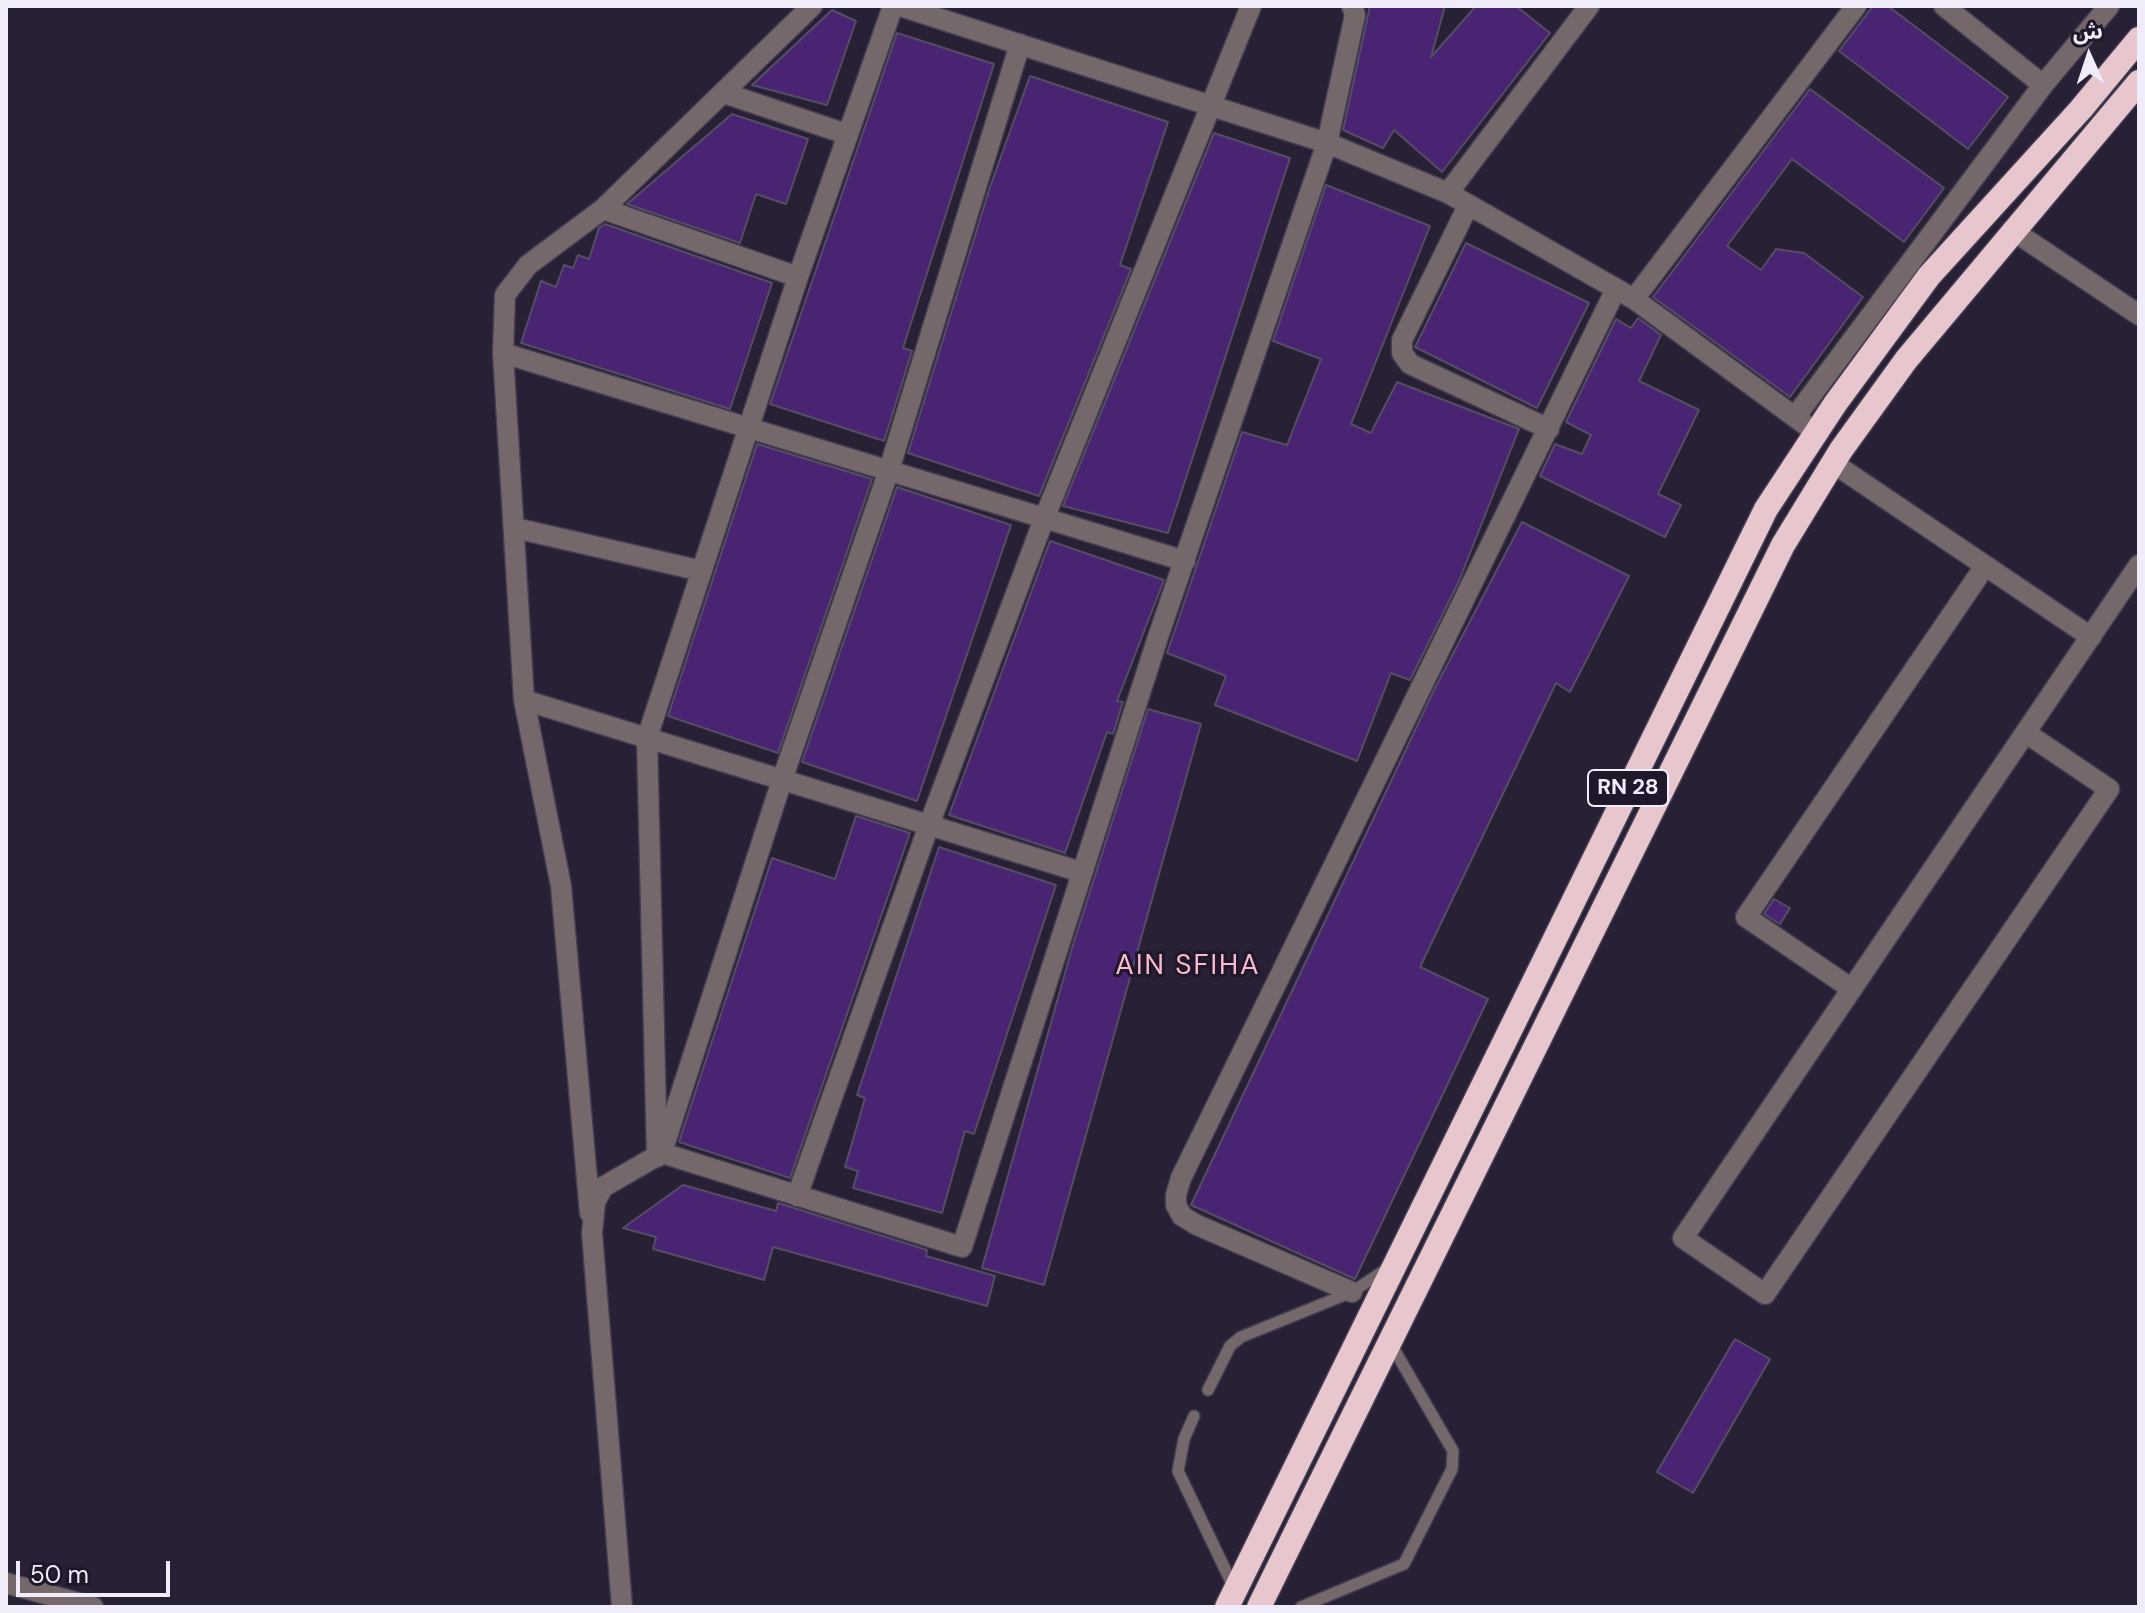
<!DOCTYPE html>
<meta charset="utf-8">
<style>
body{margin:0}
#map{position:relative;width:2145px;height:1613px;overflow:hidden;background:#282135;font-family:"DM Sans","Noto Sans Arabic",sans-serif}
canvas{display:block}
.frame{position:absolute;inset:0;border:8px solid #f1ecfa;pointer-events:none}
.north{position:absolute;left:2049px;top:16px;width:80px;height:80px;-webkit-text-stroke:6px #1f172a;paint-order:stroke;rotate:357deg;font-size:22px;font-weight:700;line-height:32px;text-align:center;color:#f1ecfa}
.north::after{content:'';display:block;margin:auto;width:28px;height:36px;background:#f1ecfa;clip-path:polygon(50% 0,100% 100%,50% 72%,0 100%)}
.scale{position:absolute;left:16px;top:1561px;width:154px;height:36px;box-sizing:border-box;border:4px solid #f1ecfa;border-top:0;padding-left:10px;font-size:24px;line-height:28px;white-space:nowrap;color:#f1ecfa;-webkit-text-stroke:6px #1f172a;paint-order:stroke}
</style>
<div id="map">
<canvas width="2145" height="1613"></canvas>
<div class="frame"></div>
<div class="north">ش</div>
<div class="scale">50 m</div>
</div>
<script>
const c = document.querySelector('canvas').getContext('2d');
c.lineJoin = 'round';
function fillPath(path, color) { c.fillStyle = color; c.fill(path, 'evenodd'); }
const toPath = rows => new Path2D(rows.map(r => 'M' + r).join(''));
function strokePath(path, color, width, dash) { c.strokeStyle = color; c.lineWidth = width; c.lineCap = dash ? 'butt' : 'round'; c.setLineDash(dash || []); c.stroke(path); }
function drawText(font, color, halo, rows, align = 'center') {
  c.font = font + ' "DM Sans",sans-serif'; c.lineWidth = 6; c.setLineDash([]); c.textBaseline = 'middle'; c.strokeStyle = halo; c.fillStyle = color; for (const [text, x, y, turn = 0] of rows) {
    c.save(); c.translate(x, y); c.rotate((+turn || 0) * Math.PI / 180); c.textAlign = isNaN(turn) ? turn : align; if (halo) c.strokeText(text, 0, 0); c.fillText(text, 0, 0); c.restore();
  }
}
const building = toPath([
 [1370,6,1445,6,1431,57,1476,6,1516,6,1550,33,1442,172,1394,130,1383,148,1343,130,1370,6],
 [1873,6,1888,6,2008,97,1968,149,1839,51,1873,6],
 [832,10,856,21,827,105,752,85,832,10],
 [897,33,994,64,903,348,912,351,884,441,770,404,897,33],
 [1030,76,1168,122,1120,265,1131,269,1039,496,908,453,990,187,1030,76],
 [1810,89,1944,188,1904,242,1792,159,1727,246,1761,270,1776,249,1804,253,1863,297,1790,397,1653,297,1810,89],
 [732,114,808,139,786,204,756,194,740,243,627,204,732,114],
 [1214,133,1290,158,1168,533,1063,506,1214,133],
 [1326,185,1430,226,1351,424,1371,433,1397,382,1519,429,1459,581,1410,680,1391,673,1357,761,1215,705,1226,676,1167,653,1242,432,1287,445,1321,359,1273,341,1326,185],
 [605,224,772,283,730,409,521,343,541,281,556,287,564,265,573,268,578,255,589,259,599,228,605,224],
 [1466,243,1589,303,1537,408,1415,347,1466,243],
 [1638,318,1661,335,1639,381,1699,410,1658,494,1681,505,1665,537,1540,476,1555,444,1582,454,1591,435,1566,422,1616,319,1631,328,1638,318],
 [757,444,872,479,778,753,668,716,757,444],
 [897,487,1011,525,917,801,802,762,897,487],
 [1522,522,1629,576,1570,692,1556,683,1420,967,1488,999,1355,1279,1191,1205,1434,690,1522,522],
 [1050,541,1164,580,1117,701,1123,702,1113,734,1107,732,1065,853,949,815,1050,541],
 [1148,709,1201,724,1044,1285,982,1268,1072,948,1148,709],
 [856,816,910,833,790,1178,679,1142,772,858,835,879,856,816],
 [939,847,1056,885,974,1134,965,1131,942,1213,853,1188,858,1171,845,1167,865,1098,857,1095,939,847],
 [1774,899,1790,908,1780,924,1764,914,1774,899],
 [683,1185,776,1211,778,1203,927,1250,926,1256,995,1276,987,1306,773,1247,764,1280,653,1249,656,1237,623,1228,683,1185],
 [1735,1339,1770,1359,1693,1493,1657,1472,1735,1339]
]);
fillPath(building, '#482472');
strokePath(building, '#554d64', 2);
const lane = toPath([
 [1208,1390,1230,1346,1241,1337,1352,1292,1385,1270],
 [1194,1416,1184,1439,1178,1471,1235,1590],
 [1301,1607,1404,1564,1452,1469,1453,1451,1391,1344]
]);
const street = toPath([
 [900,6,1327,143,1448,193,1634,299,1818,434],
 [1944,6,2043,85],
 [724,93,846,134],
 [1448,193,1589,6],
 [1468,206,1402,340,1402,353,1410,364,1549,429],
 [603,209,798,277],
 [2012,230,2139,315],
 [1634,299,1856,6],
 [503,353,1185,561],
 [1795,417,2043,85,2109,6],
 [1833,463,2091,637],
 [515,528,702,571],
 [524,700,1081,872],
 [2026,733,2109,789,1765,1294,1683,1238,2139,565],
 [1852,989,1746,917,1985,566],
 [662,1152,782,780,889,470,1020,44],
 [657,1157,647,738,798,277,893,6],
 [797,1196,929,825,1044,519,1251,6],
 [590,1213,561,886,524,700,503,353,505,295,528,265,603,209,812,6],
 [1352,1292,1197,1225,1182,1216,1176,1205,1176,1195,1181,1178,1616,289],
 [6,1583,93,1607],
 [622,1607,592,1233,595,1202,603,1187,662,1153,962,1247,1158,637,1327,143,1355,15,1352,6]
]);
const highway = toPath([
 [1227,1607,1766,509,1835,404,1929,276,2081,109,2139,39],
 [1259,1607,1783,545,1841,450,1906,360,2139,82]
]);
strokePath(lane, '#443d51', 14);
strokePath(street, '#443d51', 23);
strokePath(highway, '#443d51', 27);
strokePath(lane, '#75686b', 11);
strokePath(street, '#75686b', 20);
strokePath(highway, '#e7c6cd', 24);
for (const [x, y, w] of [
 [1628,788,80]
]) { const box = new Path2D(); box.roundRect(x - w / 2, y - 18, w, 36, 6); c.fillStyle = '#1f172a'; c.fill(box); strokePath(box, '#f1ecfa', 2); }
drawText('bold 22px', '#f1ecfa', null, [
 ["RN 28",1628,788]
]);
c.letterSpacing = '2px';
drawText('28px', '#fbbad0', '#1f172a', [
 ["AIN SFIHA",1188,967]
]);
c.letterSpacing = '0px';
</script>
